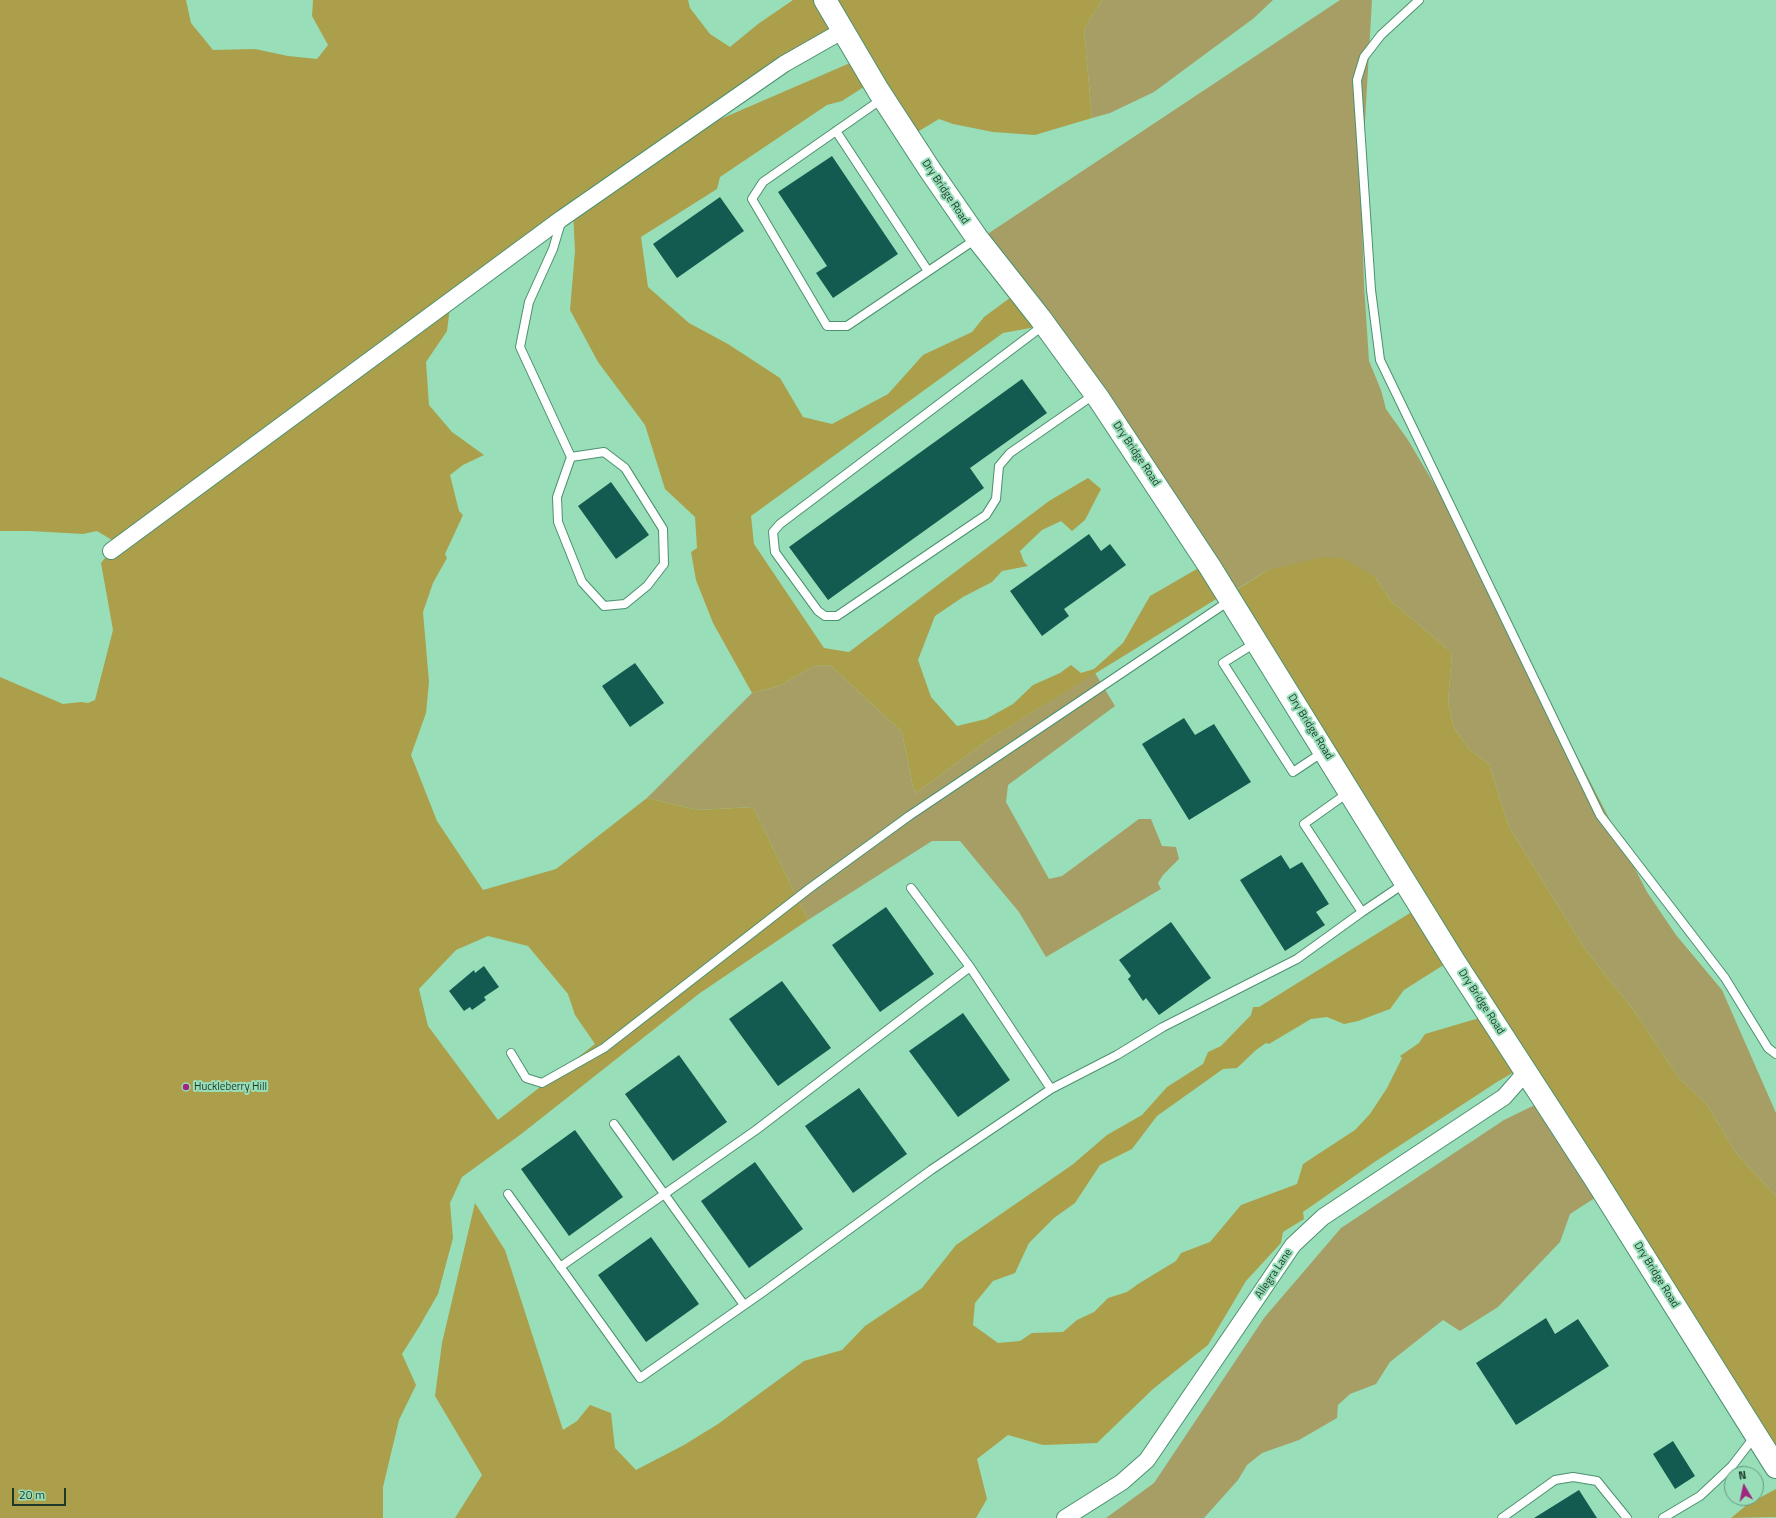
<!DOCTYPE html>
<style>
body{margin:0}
#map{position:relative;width:1776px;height:1518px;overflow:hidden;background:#98deb8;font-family:"Titillium Web",sans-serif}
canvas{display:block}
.north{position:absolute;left:1724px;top:1466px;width:40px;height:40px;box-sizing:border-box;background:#98deb8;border:1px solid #669c7f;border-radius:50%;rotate:351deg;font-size:11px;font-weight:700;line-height:16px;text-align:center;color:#1c392a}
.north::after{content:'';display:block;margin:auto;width:14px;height:18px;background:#9e2780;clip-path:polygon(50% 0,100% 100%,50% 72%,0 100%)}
.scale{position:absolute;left:12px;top:1488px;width:54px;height:18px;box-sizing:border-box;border:2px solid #1c392a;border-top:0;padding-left:5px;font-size:12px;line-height:14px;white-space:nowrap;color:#1c392a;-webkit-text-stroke:3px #98deb8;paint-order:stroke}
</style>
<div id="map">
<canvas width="1776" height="1518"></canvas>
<div class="north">N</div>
<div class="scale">20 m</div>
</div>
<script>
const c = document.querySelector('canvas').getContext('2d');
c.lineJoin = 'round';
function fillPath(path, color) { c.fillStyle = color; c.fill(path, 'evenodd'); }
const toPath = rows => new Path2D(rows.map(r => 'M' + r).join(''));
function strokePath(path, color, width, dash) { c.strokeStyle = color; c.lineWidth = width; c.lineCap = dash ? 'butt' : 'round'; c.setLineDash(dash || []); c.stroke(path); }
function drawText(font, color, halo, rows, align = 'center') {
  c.font = font + ' "Titillium Web",sans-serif'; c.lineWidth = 4; c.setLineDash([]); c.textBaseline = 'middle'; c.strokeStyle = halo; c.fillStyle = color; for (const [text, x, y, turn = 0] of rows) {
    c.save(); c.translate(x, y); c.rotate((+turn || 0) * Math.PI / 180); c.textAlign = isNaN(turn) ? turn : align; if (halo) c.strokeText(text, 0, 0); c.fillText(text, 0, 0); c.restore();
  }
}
fillPath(toPath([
 [1102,0,1273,0,1254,18,1154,92,1110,113,1092,118,1084,29],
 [1340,0,1372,0,1361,190,1364,285,1369,361,1381,390,1386,409,1408,440,1455,519,1647,892,1676,935,1722,990,1776,1113,1776,1196,1736,1153,1707,1105,1679,1078,1635,1012,1585,949,1509,827,1489,764,1469,749,1454,728,1448,702,1452,653,1391,601,1375,577,1268,570,1227,595,983,237],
 [830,665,902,732,913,787,916,793,992,737,1095,673,1115,706,1008,785,1006,802,1049,879,1062,876,1139,819,1151,819,1162,846,1176,847,1179,859,1163,875,1158,883,1161,889,1046,957,1019,912,960,841,932,841,808,920,753,807,698,810,647,798,752,693,779,686,814,666],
 [1545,1100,1601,1194,1570,1214,1560,1242,1498,1307,1460,1331,1443,1320,1390,1362,1376,1384,1350,1394,1338,1405,1337,1418,1299,1440,1262,1453,1247,1465,1238,1480,1204,1518,1106,1518,1154,1483,1264,1318,1341,1228,1504,1120]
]), '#a79e65');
fillPath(toPath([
 [0,0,186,0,191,23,213,50,255,49,288,56,317,59,328,45,312,16,313,0,688,0,690,8,710,34,730,47,758,24,793,0,1102,0,1084,29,1092,118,1035,135,993,132,953,124,939,119,909,137,870,83,842,101,827,105,720,177,717,189,641,237,648,287,689,323,728,344,780,378,803,417,832,424,888,394,923,355,972,332,984,317,1018,292,1036,327,1003,333,751,516,754,544,824,648,849,652,1049,501,1088,478,1101,489,1085,520,1072,531,1061,521,1042,530,1020,551,1024,562,1028,566,1002,571,992,582,963,597,935,616,918,660,931,697,957,726,986,719,1013,704,1033,685,1060,673,1071,665,1081,673,1094,669,1123,643,1150,596,1202,566,1226,593,992,737,916,793,913,787,902,732,830,665,814,666,779,686,752,693,713,623,696,580,691,552,697,548,695,517,665,489,645,425,598,362,570,310,575,251,573,211,451,299,447,331,426,362,429,405,452,432,484,455,463,465,450,475,459,511,463,515,445,554,447,558,433,583,423,612,429,682,426,713,411,755,437,821,483,890,556,869,647,798,698,810,753,807,808,920,700,993,520,1135,462,1177,450,1203,453,1238,438,1294,419,1327,402,1354,416,1385,399,1420,383,1487,383,1518,0,1518,0,677,63,704,81,702,88,703,95,700,113,630,101,563,117,543,97,531,83,534,30,531,0,531],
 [842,31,857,60,672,140],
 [488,936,528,946,568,994,575,1015,595,1044,498,1120,428,1026,419,989,456,950],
 [1324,557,1343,558,1375,577,1391,601,1452,653,1448,702,1454,728,1469,749,1489,764,1509,827,1585,949,1635,1012,1679,1078,1707,1105,1736,1153,1776,1196,1776,1468,1521,1068,1497,1082,1376,1161,1303,1212,1304,1219,1283,1232,1281,1243,1246,1281,1208,1345,1153,1389,1097,1443,1043,1445,1008,1435,977,1459,987,1499,976,1518,455,1518,482,1475,435,1396,442,1343,475,1203,505,1250,563,1430,577,1421,590,1405,611,1413,615,1448,636,1470,684,1445,718,1424,804,1361,842,1350,865,1326,922,1288,956,1245,1072,1165,1107,1135,1142,1115,1167,1087,1203,1064,1208,1052,1221,1046,1251,1015,1253,1007,1259,1007,1418,908,1228,595,1268,570],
 [1453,959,1486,1012,1476,1019,1425,1034,1419,1043,1400,1056,1402,1058,1387,1088,1370,1114,1355,1130,1303,1164,1297,1184,1241,1205,1210,1242,1181,1253,1176,1261,1138,1284,1127,1292,1108,1298,1094,1312,1077,1320,1063,1332,1032,1333,1020,1341,998,1343,973,1325,975,1303,993,1281,1015,1273,1029,1243,1054,1218,1075,1203,1100,1165,1132,1149,1157,1116,1223,1069,1237,1068,1256,1050,1266,1043,1269,1044,1311,1019,1327,1017,1344,1024,1358,1021,1390,1009,1404,990],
 [1776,1489,1776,1517,1731,1518,1748,1504]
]), '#ac9f4b');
fillPath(toPath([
 [832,156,898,254,833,298,816,273,827,266,778,192],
 [720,197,744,231,677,278,653,244],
 [1022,379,1047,413,970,468,984,488,828,600,789,547],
 [611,482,649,535,616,559,578,506],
 [1089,534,1101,551,1110,544,1126,565,1064,609,1069,616,1042,636,1010,591],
 [635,663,664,703,630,727,602,686],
 [1184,718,1195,735,1214,724,1251,782,1189,820,1142,744],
 [1281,855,1290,869,1302,862,1329,904,1316,912,1325,925,1285,951,1240,880],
 [886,907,934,974,880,1012,832,945],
 [1171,922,1211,978,1159,1015,1146,998,1143,1001,1128,979,1131,976,1119,960],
 [484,966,499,987,484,997,486,1000,472,1010,470,1007,464,1011,449,991,474,970,475,973],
 [782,981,831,1048,778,1086,729,1019],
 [963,1013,1010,1080,958,1117,909,1051],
 [679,1055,727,1122,673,1161,625,1094],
 [859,1088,907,1154,853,1193,805,1126],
 [575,1130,623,1197,569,1236,521,1169],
 [755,1162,803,1229,749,1268,701,1201],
 [651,1237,699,1304,646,1342,598,1275],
 [1546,1318,1555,1334,1578,1319,1609,1366,1516,1425,1476,1363],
 [1673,1441,1695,1476,1675,1489,1653,1454],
 [1579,1490,1597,1518,1534,1518]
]), '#135b50');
const lane = toPath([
 [1419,0,1381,35,1364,57,1357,80,1371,290,1380,360,1600,815,1725,978,1768,1048,1776,1054],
 [882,99,763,182,752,199,827,326,847,326,976,239],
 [836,131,928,271],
 [561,222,553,249,529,302,520,347,571,457,604,452,625,468,663,529,664,564,647,586,625,604,604,606,582,582,558,522,557,497,571,457],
 [1044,325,780,524,773,532,775,552,818,611,825,616,837,616,986,515,996,499,999,466,1010,453,1095,394],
 [1255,643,1223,663,1293,772,1323,752],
 [1349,792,1304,824,1362,912],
 [911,888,970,967],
 [511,1053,526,1078,542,1083,604,1048,810,888,909,816,1229,601],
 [614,1124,744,1305],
 [508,1194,640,1378,763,1292,931,1170,1051,1089,1117,1055,1163,1027,1297,959,1362,912,1405,883],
 [560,1267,756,1130,970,967,1051,1089],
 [1502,1518,1555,1480,1573,1477,1597,1481,1627,1518],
 [1663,1518,1700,1496,1732,1466,1755,1436]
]);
const street = toPath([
 [111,551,561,219,784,64,842,31],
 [1065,1518,1122,1482,1147,1460,1293,1245,1323,1217,1504,1097,1526,1072]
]);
const secondary = toPath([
 [825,0,878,90,930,170,977,238,1040,318,1099,399,1210,567,1454,961,1594,1177,1776,1467]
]);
strokePath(lane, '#4d916f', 10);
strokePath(street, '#4d916f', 18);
strokePath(secondary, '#4d916f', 24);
strokePath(lane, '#fff', 8);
strokePath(street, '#fff', 16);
strokePath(secondary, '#fff', 22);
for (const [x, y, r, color] of [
 [186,1087,4,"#9e2780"]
]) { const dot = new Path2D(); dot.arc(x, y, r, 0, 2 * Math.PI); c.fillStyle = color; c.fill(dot); strokePath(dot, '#98deb8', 1.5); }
drawText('11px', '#1c392a', '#98deb8', [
 ["Dry Bridge Road",945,192,56],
 ["Dry Bridge Road",1136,454,56],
 ["Dry Bridge Road",1310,727,58],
 ["Dry Bridge Road",1481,1002,57],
 ["Allegra Lane",1274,1274,-56],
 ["Dry Bridge Road",1656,1275,58]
]);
drawText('11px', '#1c392a', '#98deb8', [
 ["Huckleberry Hill",194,1087]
], 'left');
</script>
